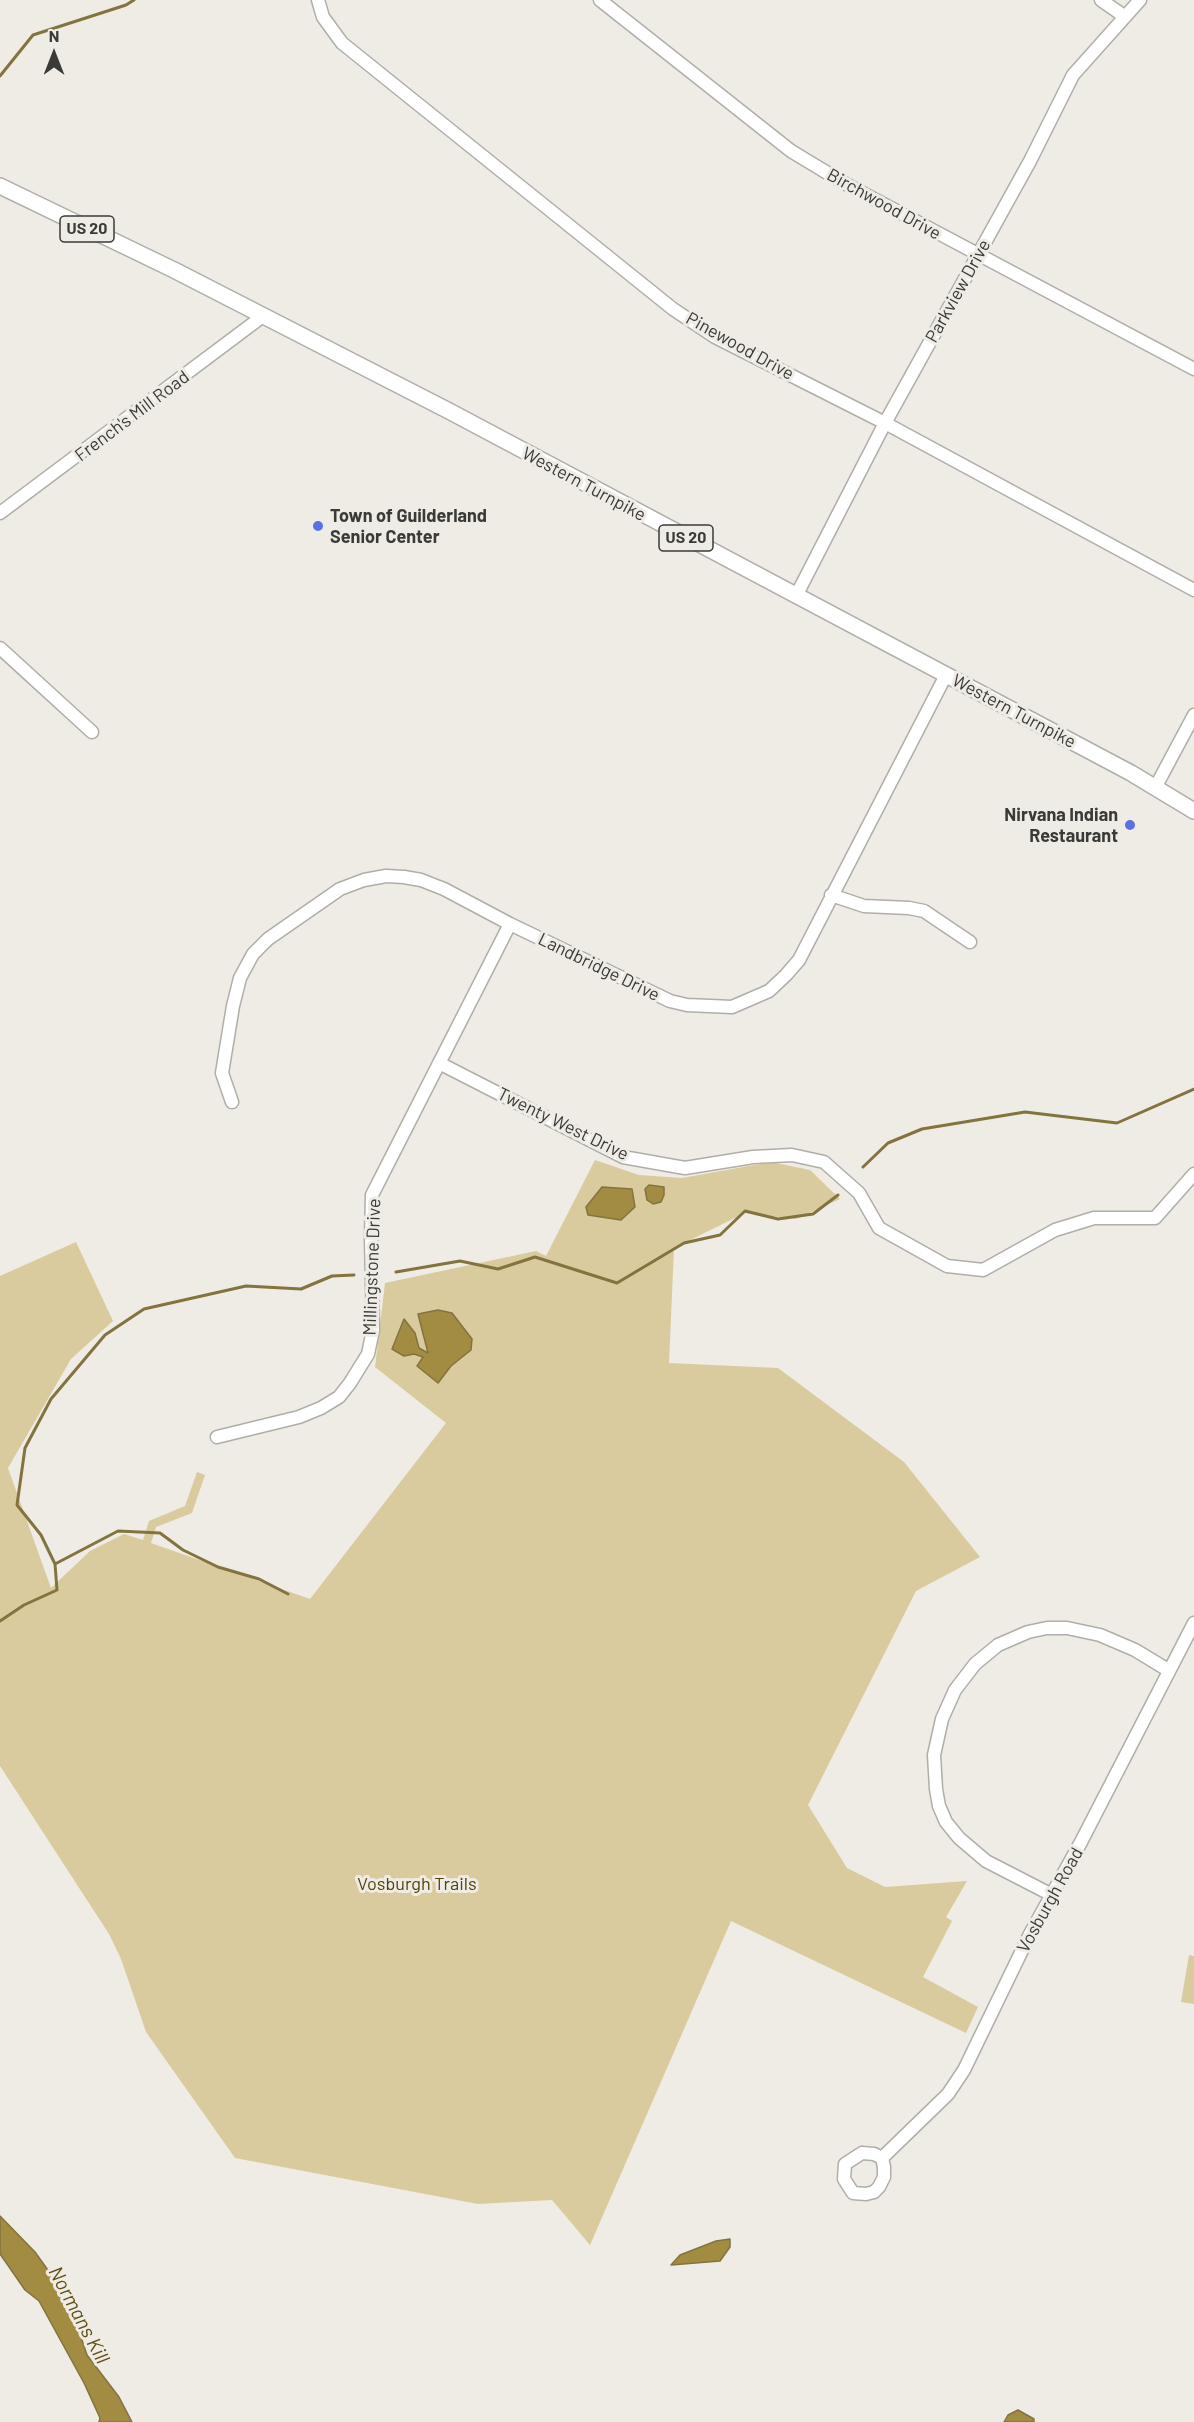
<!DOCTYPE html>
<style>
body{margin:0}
#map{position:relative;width:1194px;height:2422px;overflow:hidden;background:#eeece5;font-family:Barlow,sans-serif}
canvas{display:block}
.north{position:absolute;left:24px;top:24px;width:60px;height:60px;-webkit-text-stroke:4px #eeece5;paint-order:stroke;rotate:0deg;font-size:16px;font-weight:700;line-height:24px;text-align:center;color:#3a3a37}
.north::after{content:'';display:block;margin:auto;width:21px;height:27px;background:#3a3a37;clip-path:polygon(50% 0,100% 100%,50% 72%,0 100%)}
</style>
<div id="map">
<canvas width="1194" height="2422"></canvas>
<div class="north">N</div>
</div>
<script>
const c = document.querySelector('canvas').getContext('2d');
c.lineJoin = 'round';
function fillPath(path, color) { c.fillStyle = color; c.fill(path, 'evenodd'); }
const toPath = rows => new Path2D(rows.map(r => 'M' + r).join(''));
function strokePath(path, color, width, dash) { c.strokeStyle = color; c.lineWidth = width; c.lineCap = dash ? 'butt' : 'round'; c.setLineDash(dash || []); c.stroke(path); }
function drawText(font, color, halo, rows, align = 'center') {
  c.font = font + ' Barlow,sans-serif'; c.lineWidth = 6; c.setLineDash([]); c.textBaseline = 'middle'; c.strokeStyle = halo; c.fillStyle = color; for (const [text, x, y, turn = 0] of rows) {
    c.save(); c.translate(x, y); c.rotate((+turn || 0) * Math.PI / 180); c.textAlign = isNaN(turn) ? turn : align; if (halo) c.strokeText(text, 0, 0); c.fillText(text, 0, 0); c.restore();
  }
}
fillPath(toPath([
 [595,1160,639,1175,682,1178,771,1162,810,1170,840,1199,796,1219,745,1213,674,1248,669,1363,778,1368,904,1462,980,1557,916,1591,808,1805,847,1868,885,1887,967,1881,946,1917,952,1921,923,1977,978,2007,966,2033,731,1921,590,2245,552,2200,478,2204,235,2158,146,2032,121,1959,109,1934,0,1766,0,1276,76,1242,113,1321,71,1359,8,1468,51,1588,90,1551,124,1534,143,1540,149,1521,185,1506,197,1472,205,1475,192,1513,156,1527,151,1543,310,1599,446,1423,375,1367,385,1283,536,1251,546,1256],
 [1189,1955,1194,1956,1194,2004,1181,2002]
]), '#d9cb9d');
const water = toPath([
 [649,1185,664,1187,664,1195,661,1202,653,1204,647,1200,645,1189,649,1185],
 [602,1187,632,1189,635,1207,621,1220,588,1215,586,1207,602,1187],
 [438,1310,452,1313,472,1339,471,1350,451,1366,438,1383,417,1366,423,1357,414,1354,404,1356,392,1349,404,1319,415,1333,419,1348,428,1353,418,1314,438,1310],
 [0,2216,35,2252,60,2287,70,2304,87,2355,119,2397,132,2422,99,2422,100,2418,84,2383,39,2301,25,2290,0,2254,0,2216],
 [730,2239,730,2247,720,2261,671,2265,680,2255,716,2241,730,2239],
 [1018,2410,1034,2419,1034,2422,1004,2422,1008,2415,1018,2410]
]);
fillPath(water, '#a28c42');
strokePath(water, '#83733f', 1.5);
strokePath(toPath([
 [0,76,33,35,126,5,134,0],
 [863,1167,888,1143,922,1129,1025,1112,1117,1123,1194,1089],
 [396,1272,460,1261,498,1269,535,1257,617,1283,684,1243,720,1235,745,1211,778,1219,813,1214,838,1195],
 [55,1564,41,1535,17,1505,25,1448,51,1399,105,1335,144,1309,246,1286,301,1289,332,1276,354,1275],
 [0,1621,24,1605,57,1590,55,1564,118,1531,160,1533,183,1550,218,1567,259,1579,288,1594]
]), '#83733f', 3);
const minor = toPath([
 [318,0,323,17,342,43,673,309,715,337,885,423,1194,590],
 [600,0,791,151,844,183,1194,369],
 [1101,0,1124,16],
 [0,513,263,316],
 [796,596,885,423,1030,161,1073,75,1140,0],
 [0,648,92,732],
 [1155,788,1194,715],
 [831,895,864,906,909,908,924,911,970,942],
 [439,1063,623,1157,685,1168,753,1157,792,1155,824,1162,859,1193,879,1228,947,1266,983,1270,1055,1230,1094,1218,1155,1218,1194,1174],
 [232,1102,222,1073,233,1006,240,978,253,954,268,939,340,889,364,880,386,876,404,877,421,880,444,889,510,924,670,1001,687,1005,732,1007,769,991,786,975,799,960,946,675],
 [217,1437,299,1417,321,1408,339,1397,350,1383,368,1354,373,1330,371,1237,372,1195,510,924],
 [1052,1895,986,1861,959,1838,946,1822,939,1806,936,1789,934,1755,942,1719,955,1690,975,1664,998,1645,1028,1632,1047,1628,1067,1628,1100,1635,1135,1650,1168,1670],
 [862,2153,874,2154,882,2158,884,2167,884,2177,879,2187,874,2192,866,2194,853,2193,844,2179,845,2164,862,2153],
 [882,2158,948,2094,964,2070,1029,1936,1081,1842,1194,1623]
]);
const major = toPath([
 [0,186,174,270,449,411,1131,773,1194,811]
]);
strokePath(minor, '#b0aea8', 15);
strokePath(major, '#b0aea8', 18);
strokePath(minor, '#fff', 12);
strokePath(major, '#fff', 15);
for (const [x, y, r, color] of [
 [318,526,6,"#5b6ee4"],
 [1130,825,6,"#5b6ee4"]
]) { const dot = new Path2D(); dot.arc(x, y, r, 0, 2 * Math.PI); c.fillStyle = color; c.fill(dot); strokePath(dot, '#eeece5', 2); }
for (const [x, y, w] of [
 [87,229,54],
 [686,538,54]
]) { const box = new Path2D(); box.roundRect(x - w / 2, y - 13, w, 26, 4.5); c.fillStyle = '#eeece5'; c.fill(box); strokePath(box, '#3a3a37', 1.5); }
drawText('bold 16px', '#3a3a37', null, [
 ["US 20",87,229],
 ["US 20",686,538]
]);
drawText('18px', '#3a3a37', '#eeece5', [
 ["Birchwood Drive",884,204,29],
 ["Parkview Drive",958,291,-61],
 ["Pinewood Drive",740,346,29],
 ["French's Mill Road",132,416,-37],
 ["Western Turnpike",584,484,28],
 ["Western Turnpike",1014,711,28],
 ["Landbridge Drive",599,967,26],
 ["Twenty West Drive",563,1124,26],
 ["Millingstone Drive",372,1267,-88],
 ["Vosburgh Road",1050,1900,-61]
]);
drawText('bold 18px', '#3a3a37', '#eeece5', [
 ["Town of Guilderland",330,516],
 ["Senior Center",330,537],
 ["Nirvana Indian",1118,815,"right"],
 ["Restaurant",1118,836,"right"]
], 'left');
drawText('18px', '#524204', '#eeece5', [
 ["Vosburgh Trails",417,1884]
]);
drawText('italic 20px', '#5f4f16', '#eeece5', [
 ["Normans Kill",79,2315,62]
]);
</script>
